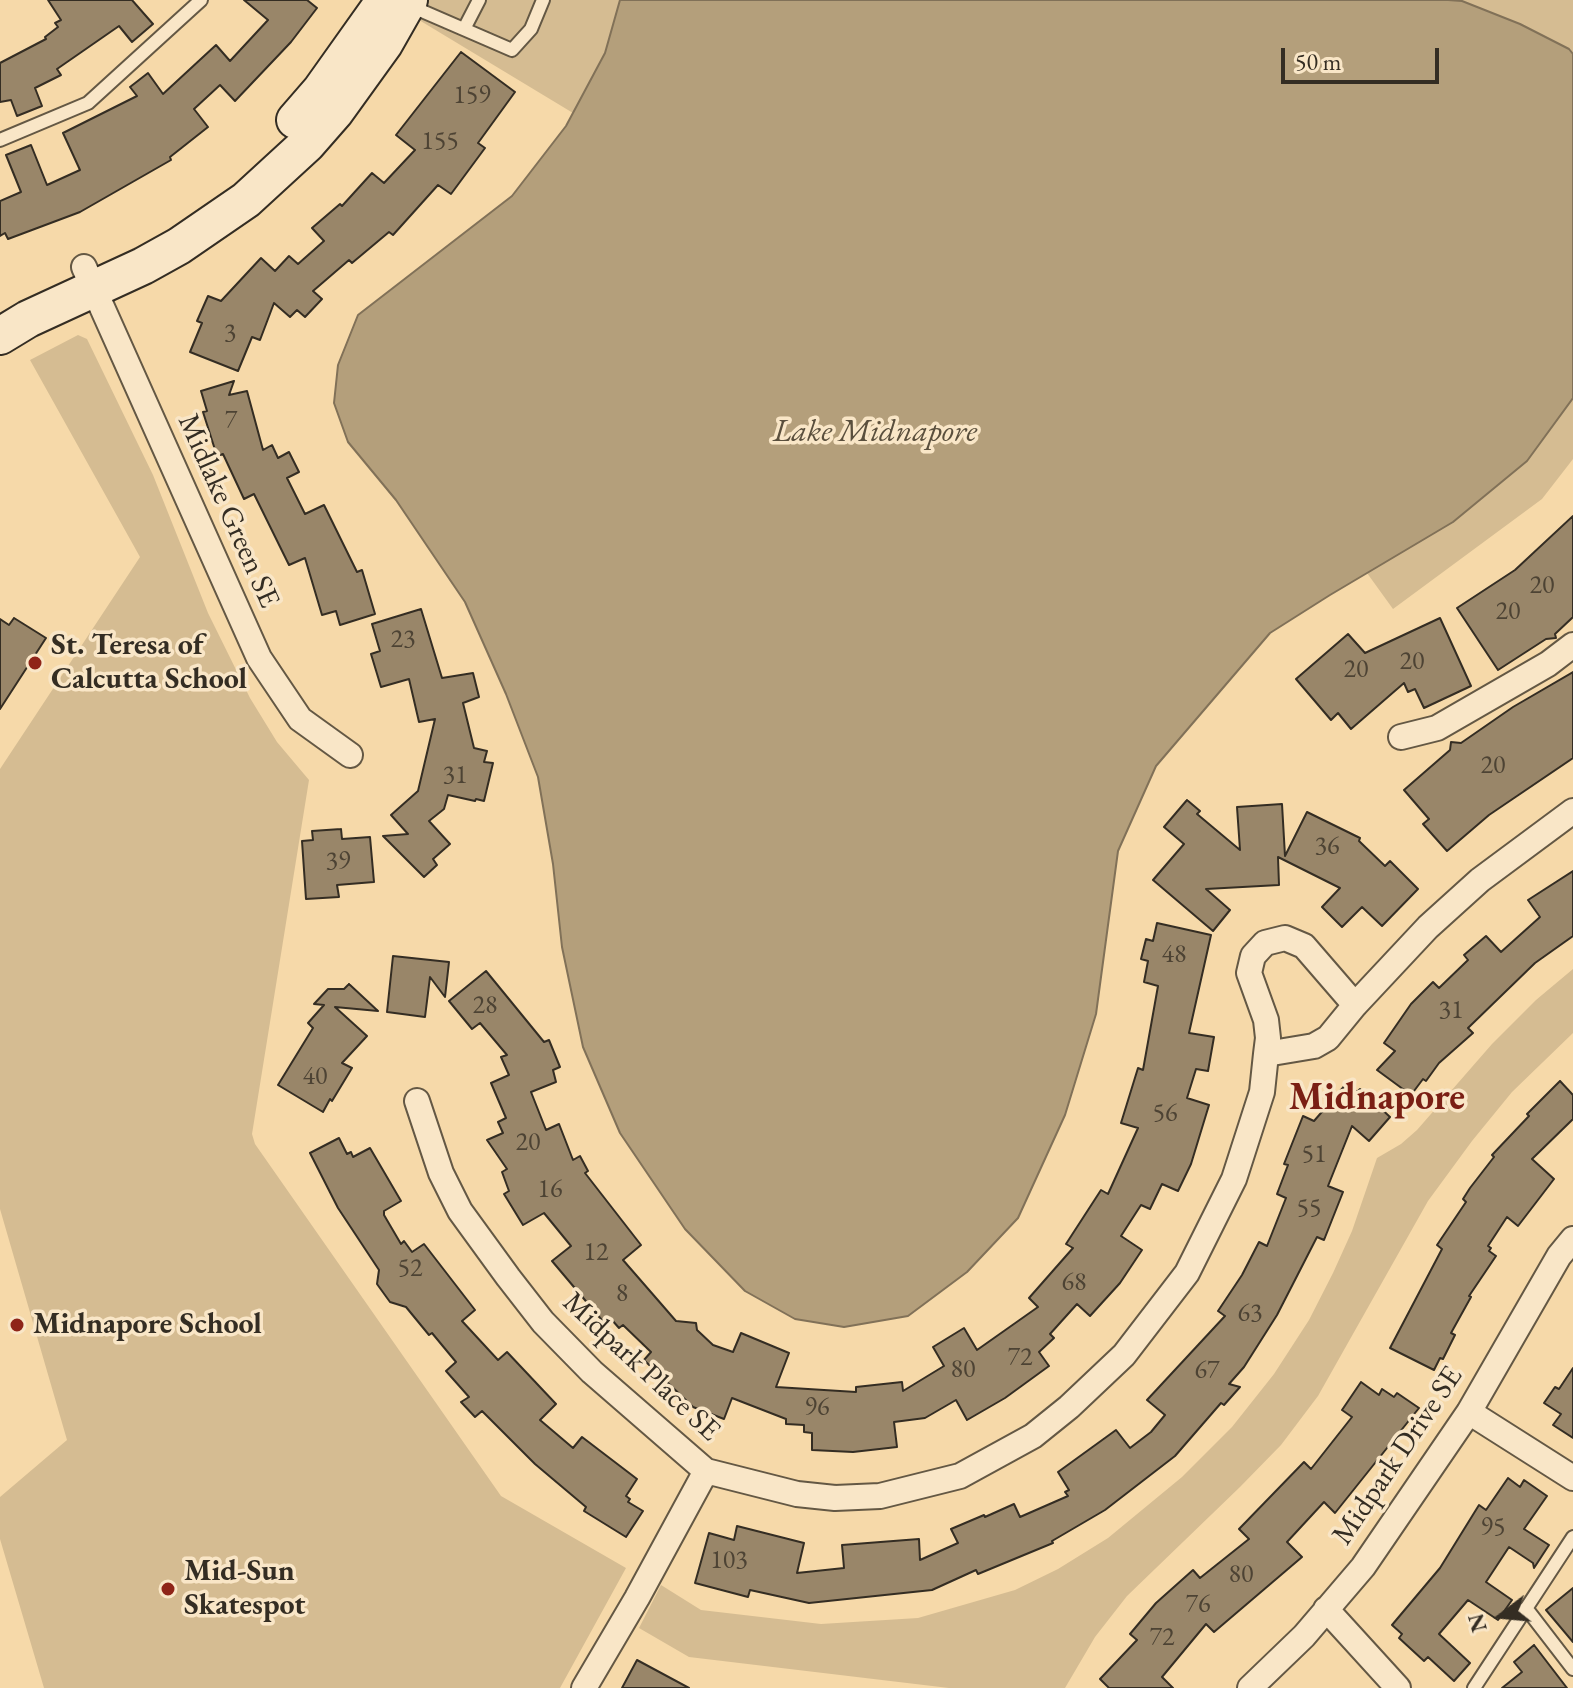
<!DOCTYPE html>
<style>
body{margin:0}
#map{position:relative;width:1573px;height:1688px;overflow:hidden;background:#f6d9a9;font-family:"EB Garamond",serif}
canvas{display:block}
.north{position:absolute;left:1461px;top:1576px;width:80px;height:80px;-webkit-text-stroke:6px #f9e6c7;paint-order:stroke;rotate:254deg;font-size:22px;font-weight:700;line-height:32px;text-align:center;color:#342d23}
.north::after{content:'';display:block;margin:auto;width:28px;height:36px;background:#342d23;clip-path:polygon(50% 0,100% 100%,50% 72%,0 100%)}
.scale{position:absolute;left:1281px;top:48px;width:158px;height:36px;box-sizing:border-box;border:4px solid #342d23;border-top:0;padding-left:10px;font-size:24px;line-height:28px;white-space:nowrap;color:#342d23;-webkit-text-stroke:6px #f9e6c7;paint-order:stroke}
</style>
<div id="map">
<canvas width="1573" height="1688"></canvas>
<div class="north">N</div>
<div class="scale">50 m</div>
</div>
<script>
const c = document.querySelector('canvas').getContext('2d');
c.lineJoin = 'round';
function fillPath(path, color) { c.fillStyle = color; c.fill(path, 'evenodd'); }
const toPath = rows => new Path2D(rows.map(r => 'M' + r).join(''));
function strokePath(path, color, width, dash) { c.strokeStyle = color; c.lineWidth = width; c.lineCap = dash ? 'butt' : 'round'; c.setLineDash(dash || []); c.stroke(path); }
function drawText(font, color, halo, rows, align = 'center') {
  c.font = font + ' "EB Garamond",serif'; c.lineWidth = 7; c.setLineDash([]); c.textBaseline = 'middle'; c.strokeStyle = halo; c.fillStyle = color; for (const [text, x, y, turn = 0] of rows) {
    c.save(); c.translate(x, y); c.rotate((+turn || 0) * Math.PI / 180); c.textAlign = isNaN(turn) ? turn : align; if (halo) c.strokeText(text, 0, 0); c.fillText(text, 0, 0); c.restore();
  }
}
fillPath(toPath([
 [426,0,620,0,605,53,573,113,419,20],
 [1448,0,1573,0,1573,54,1569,49,1520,24,1462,1],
 [78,335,87,339,153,475,208,613,250,698,277,742,309,780,252,1134,255,1144,501,1496,626,1568,560,1688,44,1688,0,1539,0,1497,67,1440,0,1209,0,769,140,557,30,360],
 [1573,398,1573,459,1542,499,1393,609,1367,573,1453,522,1526,461],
 [1573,969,1573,1033,1512,1092,1472,1141,1428,1201,1318,1396,1281,1445,1240,1487,1127,1596,1095,1637,1065,1688,949,1688,689,1657,639,1628,661,1585,701,1610,821,1624,918,1618,1015,1590,1058,1569,1108,1538,1182,1477,1232,1427,1274,1374,1309,1320,1333,1273,1352,1231,1377,1158,1401,1144,1417,1130,1492,1044,1536,1000]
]), '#d5bc92');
const water = toPath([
 [620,0,1448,0,1462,1,1520,24,1569,49,1573,54,1573,398,1527,461,1453,522,1330,595,1270,633,1156,766,1118,851,1096,1014,1065,1115,1018,1218,967,1272,908,1316,844,1327,795,1319,745,1291,685,1229,620,1133,583,1047,562,947,553,864,538,777,506,694,465,602,396,500,348,442,334,403,338,365,358,315,512,196,566,126,605,53,620,0]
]);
fillPath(water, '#b49f7b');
strokePath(water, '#817158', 2);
const building = toPath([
 [48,0,132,0,153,24,132,42,119,26,57,69,61,75,35,88,42,106,17,116,11,100,0,102,0,63,46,39,45,37,58,27,55,23,61,20,48,0],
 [244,0,307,0,317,8,291,42,235,101,220,85,194,109,208,127,170,157,171,160,80,212,8,239,5,233,0,236,0,201,21,192,6,155,31,145,47,185,80,170,63,133,137,96,130,87,148,73,163,94,216,45,230,61,268,20,244,0],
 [461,52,515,92,478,143,485,148,451,194,438,185,393,235,389,232,352,263,349,260,313,291,322,299,305,317,297,310,290,317,274,303,260,340,252,337,238,371,190,352,202,323,197,321,208,296,221,301,261,258,275,271,289,256,298,264,324,241,312,228,340,204,342,206,372,173,384,183,415,150,396,135,461,52],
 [234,381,229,395,247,391,263,450,272,445,278,458,289,452,299,472,287,478,305,514,324,505,357,572,362,570,375,614,340,625,336,611,322,615,305,558,289,565,254,494,244,499,223,454,217,456,203,412,207,411,201,391,234,381],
 [1573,516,1573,617,1555,634,1556,638,1546,639,1498,670,1457,608,1515,570,1573,516],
 [421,609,442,678,473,673,479,697,463,703,474,748,487,751,484,762,493,763,484,801,476,799,475,801,448,795,444,809,429,821,450,844,433,859,437,865,424,877,383,836,408,834,391,815,418,791,435,719,419,722,409,679,381,687,371,654,380,651,372,624,421,609],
 [14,618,46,638,0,709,0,619,9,625,14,618],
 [1440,618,1471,686,1424,708,1415,689,1408,692,1404,683,1351,729,1338,713,1331,720,1296,679,1348,634,1365,653,1440,618],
 [1573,672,1573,758,1489,815,1447,851,1423,824,1429,819,1404,790,1450,750,1451,742,1461,743,1513,707,1573,672],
 [1187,800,1200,811,1197,814,1240,850,1237,807,1282,804,1285,856,1307,812,1360,838,1359,841,1385,866,1390,861,1418,889,1382,926,1362,907,1342,927,1322,907,1340,888,1278,857,1279,885,1206,889,1230,910,1213,931,1153,880,1184,844,1164,827,1187,800],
 [341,829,342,839,370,837,374,882,337,885,339,897,306,899,302,841,313,840,312,831,341,829],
 [1573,871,1573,936,1535,963,1468,1028,1473,1033,1439,1063,1426,1081,1423,1079,1411,1095,1377,1070,1395,1051,1384,1043,1411,1004,1433,982,1439,988,1468,960,1464,955,1486,936,1501,952,1540,917,1528,900,1573,871],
 [1157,923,1211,935,1189,1033,1214,1037,1208,1071,1196,1069,1187,1098,1209,1105,1191,1164,1178,1191,1162,1184,1150,1209,1141,1205,1121,1236,1142,1250,1120,1283,1090,1316,1077,1304,1050,1334,1054,1338,1039,1352,1049,1366,1005,1398,967,1420,956,1400,925,1418,894,1422,897,1447,853,1452,812,1450,812,1433,804,1432,804,1425,786,1424,786,1419,732,1398,724,1419,693,1407,644,1360,651,1352,623,1325,619,1328,612,1320,606,1325,552,1261,571,1246,544,1213,523,1225,504,1194,509,1191,502,1172,507,1169,487,1140,503,1133,498,1122,506,1118,491,1083,509,1075,501,1057,507,1055,480,1023,472,1029,449,1001,486,971,544,1042,549,1040,560,1067,553,1070,556,1082,531,1092,546,1130,559,1124,573,1160,580,1156,588,1171,585,1173,641,1245,623,1260,676,1321,696,1323,697,1330,713,1345,733,1352,741,1333,789,1353,776,1387,856,1392,856,1387,902,1382,903,1391,944,1366,933,1347,964,1328,977,1350,1038,1307,1029,1298,1073,1248,1066,1244,1101,1190,1108,1194,1138,1128,1121,1123,1138,1068,1143,1070,1158,986,1144,982,1148,961,1141,959,1146,939,1153,941,1157,923],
 [393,956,449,962,445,997,430,977,425,1017,387,1012,393,956],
 [349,984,378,1011,335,1007,367,1036,342,1063,352,1068,332,1101,330,1099,323,1112,278,1085,313,1028,308,1023,324,1005,314,1004,328,989,344,989,349,984],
 [1560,1081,1573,1095,1573,1119,1532,1159,1554,1179,1518,1226,1507,1217,1488,1246,1491,1248,1489,1251,1496,1256,1469,1296,1471,1297,1451,1333,1455,1335,1443,1359,1440,1358,1434,1370,1390,1348,1442,1249,1437,1245,1466,1202,1463,1199,1470,1188,1494,1157,1492,1155,1529,1116,1527,1114,1560,1081],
 [1347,1083,1357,1092,1360,1089,1390,1117,1369,1141,1352,1126,1328,1186,1343,1192,1324,1240,1317,1237,1277,1315,1244,1367,1229,1384,1240,1387,1224,1405,1221,1403,1175,1456,1105,1510,1052,1541,1053,1543,978,1574,976,1570,932,1590,809,1603,750,1590,748,1597,695,1583,709,1533,734,1540,737,1526,804,1543,797,1573,844,1568,842,1545,919,1539,920,1560,958,1543,951,1529,984,1515,985,1517,1014,1504,1020,1517,1068,1496,1065,1492,1069,1490,1058,1472,1116,1430,1130,1448,1151,1432,1165,1415,1147,1400,1225,1316,1218,1311,1242,1275,1259,1242,1267,1246,1286,1198,1277,1194,1288,1165,1284,1164,1303,1116,1314,1121,1347,1083],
 [339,1138,347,1154,351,1152,353,1157,370,1148,401,1201,384,1211,384,1215,401,1244,404,1241,412,1252,424,1244,475,1310,462,1321,498,1360,507,1352,556,1404,540,1420,573,1448,582,1437,637,1479,626,1496,630,1499,628,1502,643,1511,626,1537,584,1511,586,1507,535,1464,482,1411,475,1417,461,1402,469,1397,446,1371,456,1362,432,1333,429,1335,406,1307,390,1302,377,1284,379,1270,338,1208,310,1153,339,1138],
 [1573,1368,1573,1438,1553,1425,1561,1414,1544,1403,1555,1387,1559,1389,1573,1368],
 [1361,1382,1379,1395,1382,1389,1394,1397,1397,1393,1419,1408,1335,1513,1324,1502,1287,1542,1302,1557,1214,1632,1206,1624,1162,1677,1173,1688,1109,1688,1100,1679,1137,1640,1130,1634,1156,1603,1193,1570,1200,1578,1249,1539,1239,1529,1304,1462,1311,1469,1352,1417,1342,1410,1361,1382],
 [1508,1478,1520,1487,1524,1480,1547,1496,1524,1529,1549,1545,1534,1568,1533,1563,1509,1547,1486,1582,1512,1600,1498,1620,1468,1600,1439,1634,1470,1663,1454,1681,1428,1657,1424,1661,1399,1638,1402,1634,1392,1625,1440,1568,1479,1505,1486,1510,1508,1478],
 [1573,1588,1573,1642,1546,1610,1573,1588],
 [1534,1645,1567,1688,1502,1688,1522,1672,1514,1662,1534,1645],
 [637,1660,689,1688,622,1688,637,1660]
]);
fillPath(building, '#998669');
strokePath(building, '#342d23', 2);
const lane = toPath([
 [408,5,512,50,531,29,543,0],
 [464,29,479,0],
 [0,140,88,103,201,0],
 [1526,1608,1573,1669],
 [1474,1688,1573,1537]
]);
const street = toPath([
 [84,267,259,658,300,719,350,755],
 [1401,737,1437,728,1548,664,1573,645],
 [1266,1054,1268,1038,1266,1020,1249,973,1253,956,1265,943,1285,938,1304,946,1355,1005],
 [417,1101,441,1173,460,1211,508,1277,543,1322,592,1372,706,1471],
 [1469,1412,1573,1478],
 [1326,1609,1398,1688],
 [584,1688,637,1598,706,1471,797,1494,835,1498,880,1496,960,1476,1033,1436,1069,1407,1124,1355,1187,1273,1234,1179,1262,1092,1266,1054,1314,1046,1328,1038,1355,1005,1428,927,1480,880,1573,811],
 [1250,1688,1304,1636,1363,1567,1469,1412,1559,1256,1573,1239]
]);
const secondary = toPath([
 [295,120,321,90,385,0],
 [0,336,28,319,143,266,179,246,246,200,307,144,335,112,384,44,409,0]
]);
strokePath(lane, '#645844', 16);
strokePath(street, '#645844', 28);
strokePath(secondary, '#342d23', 40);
strokePath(lane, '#f9e6c7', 12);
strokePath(street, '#f9e6c7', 24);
strokePath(secondary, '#f9e6c7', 36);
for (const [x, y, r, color] of [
 [35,663,8,"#8f2418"],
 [17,1325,8,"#8f2418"],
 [168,1589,8,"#8f2418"]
]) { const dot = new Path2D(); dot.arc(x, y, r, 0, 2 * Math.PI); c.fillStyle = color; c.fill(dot); strokePath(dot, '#f9e6c7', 3); }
drawText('26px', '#4d4334', null, [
 ["159",472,96],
 ["155",440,142],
 ["3",230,334],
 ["7",231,421],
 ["20",1542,586],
 ["20",1508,612],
 ["23",403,640],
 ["20",1412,662],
 ["20",1356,670],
 ["20",1493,766],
 ["31",455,776],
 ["36",1327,847],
 ["39",338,862],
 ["48",1174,955],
 ["28",485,1006],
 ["31",1451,1011],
 ["40",315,1077],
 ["56",1165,1114],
 ["20",528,1143],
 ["51",1314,1155],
 ["16",550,1190],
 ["55",1309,1209],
 ["12",596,1253],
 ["52",410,1269],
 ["68",1074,1283],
 ["8",622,1294],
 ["63",1250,1314],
 ["72",1020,1358],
 ["80",963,1370],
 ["67",1207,1371],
 ["96",817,1408],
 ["95",1493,1528],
 ["103",729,1561],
 ["80",1241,1575],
 ["76",1198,1605],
 ["72",1162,1638]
]);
drawText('30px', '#342d23', '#f9e6c7', [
 ["Midlake Green SE",228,511,66],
 ["Midpark Place SE",641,1367,43],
 ["Midpark Drive SE",1398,1456,-56]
]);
drawText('bold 30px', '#342d23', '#f9e6c7', [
 ["St. Teresa of",51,646],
 ["Calcutta School",51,680],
 ["Midnapore School",33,1325],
 ["Mid-Sun",184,1572],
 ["Skatespot",184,1606]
], 'left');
drawText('italic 32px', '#5a4f3d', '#f9e6c7', [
 ["Lake Midnapore",875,432]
]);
drawText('bold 38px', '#7a1f14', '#f9e6c7', [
 ["Midnapore",1377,1099]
]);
</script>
